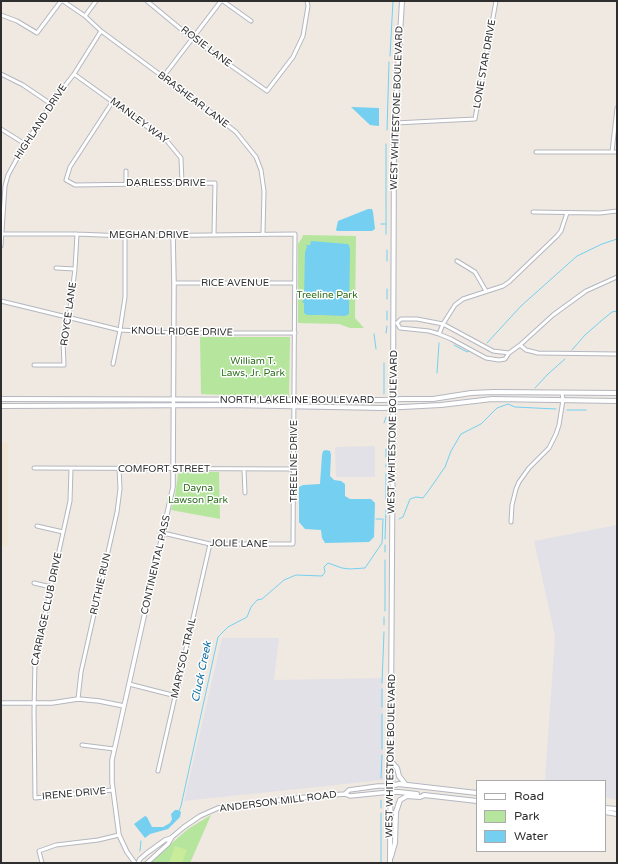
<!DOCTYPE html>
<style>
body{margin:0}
#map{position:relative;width:618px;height:864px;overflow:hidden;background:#efe9e1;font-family:"Varela Round",sans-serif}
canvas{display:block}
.frame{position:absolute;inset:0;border:2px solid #2e2e2e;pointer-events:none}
.legend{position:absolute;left:476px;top:780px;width:130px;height:72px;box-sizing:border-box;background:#fff;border:1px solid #ababab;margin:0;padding:5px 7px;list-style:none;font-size:12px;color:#2e2e2e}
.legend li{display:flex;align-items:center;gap:8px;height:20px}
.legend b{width:20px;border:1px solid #ababab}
</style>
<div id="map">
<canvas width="618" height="864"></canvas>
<div class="frame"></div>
<ul class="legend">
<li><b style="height:5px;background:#fff"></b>Road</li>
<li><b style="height:11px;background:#b6e59e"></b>Park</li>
<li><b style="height:11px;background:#75cff0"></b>Water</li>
</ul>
</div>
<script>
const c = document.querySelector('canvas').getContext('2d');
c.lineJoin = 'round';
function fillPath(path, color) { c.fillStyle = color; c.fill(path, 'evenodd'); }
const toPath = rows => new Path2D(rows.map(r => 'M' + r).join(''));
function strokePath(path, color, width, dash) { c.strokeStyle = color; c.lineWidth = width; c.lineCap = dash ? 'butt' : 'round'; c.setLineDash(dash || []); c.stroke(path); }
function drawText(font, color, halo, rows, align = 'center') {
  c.font = font + ' "Varela Round",sans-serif'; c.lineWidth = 3; c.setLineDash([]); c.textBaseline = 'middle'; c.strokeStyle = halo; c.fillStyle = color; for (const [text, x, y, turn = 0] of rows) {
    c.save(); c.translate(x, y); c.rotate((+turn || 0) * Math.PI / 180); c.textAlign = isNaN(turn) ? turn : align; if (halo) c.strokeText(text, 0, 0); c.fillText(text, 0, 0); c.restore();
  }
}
fillPath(toPath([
 [375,446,375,477,336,477,335,447],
 [617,525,616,724,617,800,605,797,605,781,545,781,555,636,534,541],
 [222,638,279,638,274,680,383,678,383,780,184,801]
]), '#e3e1e8');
fillPath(toPath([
 [1,443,8,443,8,546,1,546]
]), '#f0e6d1');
fillPath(toPath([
 [303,235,356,236,355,318,364,328,350,328,339,324,298,323,298,244,302,238],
 [200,337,290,337,289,398,201,394],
 [182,472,219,472,220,519,171,510,175,496,178,474],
 [211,815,190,863,149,863,188,829]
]), '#b6e59e');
fillPath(toPath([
 [175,846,187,850,182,863,169,863]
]), '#c9ec9a');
fillPath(toPath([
 [351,107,379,108,379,126,370,125],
 [368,209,372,209,373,212,375,229,372,231,337,231,336,230,338,221],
 [311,241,347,244,349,245,350,250,349,314,345,316,322,315,307,315,304,313,304,303,302,302,304,299,305,252,307,247,306,245,310,245],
 [326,450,330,451,331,455,330,476,334,480,341,481,345,484,345,496,350,499,371,499,375,503,374,537,369,542,325,543,322,538,321,530,305,529,299,522,299,487,303,485,320,484,322,455,323,451],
 [175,810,178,810,181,812,180,817,168,829,150,834,145,838,134,824,145,816,147,817,152,827,163,827,170,823,172,819,171,814]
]), '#75cff0');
strokePath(toPath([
 [390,56,393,1],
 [387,130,389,62],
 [381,224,386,224],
 [386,234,386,144],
 [387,250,387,261],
 [387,299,387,289],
 [387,320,387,311],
 [386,333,387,326],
 [374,334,376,349],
 [487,343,521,306,577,256,602,244,617,239],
 [454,345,467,352,469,351],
 [572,350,585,335,601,321,612,312,617,311],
 [384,363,384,394],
 [437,373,439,343],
 [535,388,548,374,565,359],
 [567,410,586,410],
 [384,423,386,417],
 [386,457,386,449],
 [386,467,386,464],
 [386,499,386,473],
 [376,519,382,519],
 [399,519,403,517,410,499,416,497,423,498,429,490,445,467,451,451,461,434,481,424,497,408,508,404,515,407,556,409],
 [385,539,386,510],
 [385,545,385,552],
 [385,611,385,560],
 [384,625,384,617],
 [382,683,384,632],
 [382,707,382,689],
 [382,749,382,714],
 [381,778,382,755],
 [381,808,381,800],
 [179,811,181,806,218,637,228,627,247,617,251,607,257,600,262,599,284,580,296,575,322,576,325,572,324,567,328,563,342,568,350,569,365,568,382,543,383,519],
 [140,851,141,841],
 [381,863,381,813]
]), '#75cff0', 1);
const minor = toPath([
 [63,1,85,16,101,31,204,107,236,132,256,157,261,170,264,191,263,233],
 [147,1,193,39,267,91,293,57,303,36,308,6,307,1],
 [223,1,251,21],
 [1,15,17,21,37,33,61,1],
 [85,16,96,1],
 [1,74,23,85,51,104],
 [74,74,167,141,181,158,182,183],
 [163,77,221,1],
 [113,101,70,167,66,180,75,185,215,183,214,234],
 [395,123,475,119,496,1],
 [1,129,25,144],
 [536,152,617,152],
 [612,152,617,108],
 [126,183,126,171],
 [533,212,600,213,617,211],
 [2,234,77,234,125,236,295,234,293,544,210,544,163,533],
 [1,246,5,186,8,175,25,144,51,104,74,74,101,31],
 [457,261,475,272,486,291],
 [56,268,75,269],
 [174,283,295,283],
 [1,301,120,330,174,333,295,333],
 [397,323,400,328,429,331,439,334,451,339,486,358,499,360,505,359,509,353,520,345,553,315,586,291,617,277],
 [397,323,401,319,417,319,443,324,493,351,509,353],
 [439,334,443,324,455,305,463,299,503,286,509,282,557,236,561,231,567,213],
 [520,345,526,350,538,353,617,354],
 [113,364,120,330,125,297,125,236],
 [34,365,64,365,63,341,69,317,75,269,77,234],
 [34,468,294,469],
 [71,469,70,501,35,660,34,711,35,798,113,790],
 [244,469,245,493],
 [511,522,512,505,516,489,519,482,529,468,549,448,556,434,559,425,563,400,562,393],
 [37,526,63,532],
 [34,583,51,587],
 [129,684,176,696],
 [78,699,81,672,117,512,120,489,119,468],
 [82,745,114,749],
 [158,771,210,544],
 [42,863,39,851,56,845,98,840,119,835]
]);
const tertiary = toPath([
 [1,703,52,703,78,699,99,701,124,706],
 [345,794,349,790,378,786,390,786],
 [135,863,127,852,119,835,112,782,112,760,173,487,174,283,173,235],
 [138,863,140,859,147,853,165,840,171,838],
 [147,863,168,844,172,837,184,827,200,816,218,808,295,798,345,794,350,796,390,792]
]);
const secondary = toPath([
 [1,399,383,400,403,399,433,399,471,393,494,392,617,393],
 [1,406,228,405,383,408,441,405,492,399,617,401],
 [390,760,397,768,399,776,406,785],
 [390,786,399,784,477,793],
 [390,792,399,792,417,794],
 [424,795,477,801],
 [605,808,617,809],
 [605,812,617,814],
 [391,857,395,843,396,812,400,800,407,796,420,797,425,795],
 [390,863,393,407,394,137,402,1]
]);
strokePath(minor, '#b4b7c1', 5);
strokePath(tertiary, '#b4b7c1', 5.5);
strokePath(secondary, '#b4b7c1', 6);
strokePath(minor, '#fff', 3);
strokePath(tertiary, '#fff', 3.5);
strokePath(secondary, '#fff', 4);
drawText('10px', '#2e2e2e', '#fff', [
 ["ROSIE LANE",206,47,37],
 ["LONE STAR DRIVE",485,64,-80],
 ["BRASHEAR LANE",193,100,37],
 ["WEST WHITESTONE BOULEVARD",397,108,-88],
 ["MANLEY WAY",139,121,37],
 ["HIGHLAND DRIVE",41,122,-57],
 ["DARLESS DRIVE",166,183],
 ["MEGHAN DRIVE",149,235],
 ["RICE AVENUE",235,283],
 ["ROYCE LANE",69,314,-82],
 ["KNOLL RIDGE DRIVE",182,332,1],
 ["NORTH LAKELINE BOULEVARD",297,400],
 ["WEST WHITESTONE BOULEVARD",393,432,-89],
 ["TREELINE DRIVE",294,461,-90],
 ["COMFORT STREET",164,469],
 ["JOLIE LANE",239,544,1],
 ["CONTINENTAL PASS",156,565,-77],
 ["RUTHIE RUN",101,584,-77],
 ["CARRIAGE CLUB DRIVE",47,609,-78],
 ["MARYSOL TRAIL",184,658,-77],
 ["WEST WHITESTONE BOULEVARD",391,756,-89],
 ["IRENE DRIVE",74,794,-5],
 ["ANDERSON MILL ROAD",278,802,-7]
]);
drawText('10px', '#2c6e1b', '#fff', [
 ["Treeline Park",327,295],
 ["William T.",253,361],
 ["Laws, Jr. Park",253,373],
 ["Dayna",198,488],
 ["Lawson Park",198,500]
]);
drawText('italic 11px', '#0d6fa3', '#fff', [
 ["Cluck Creek",202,672,-78]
]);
</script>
